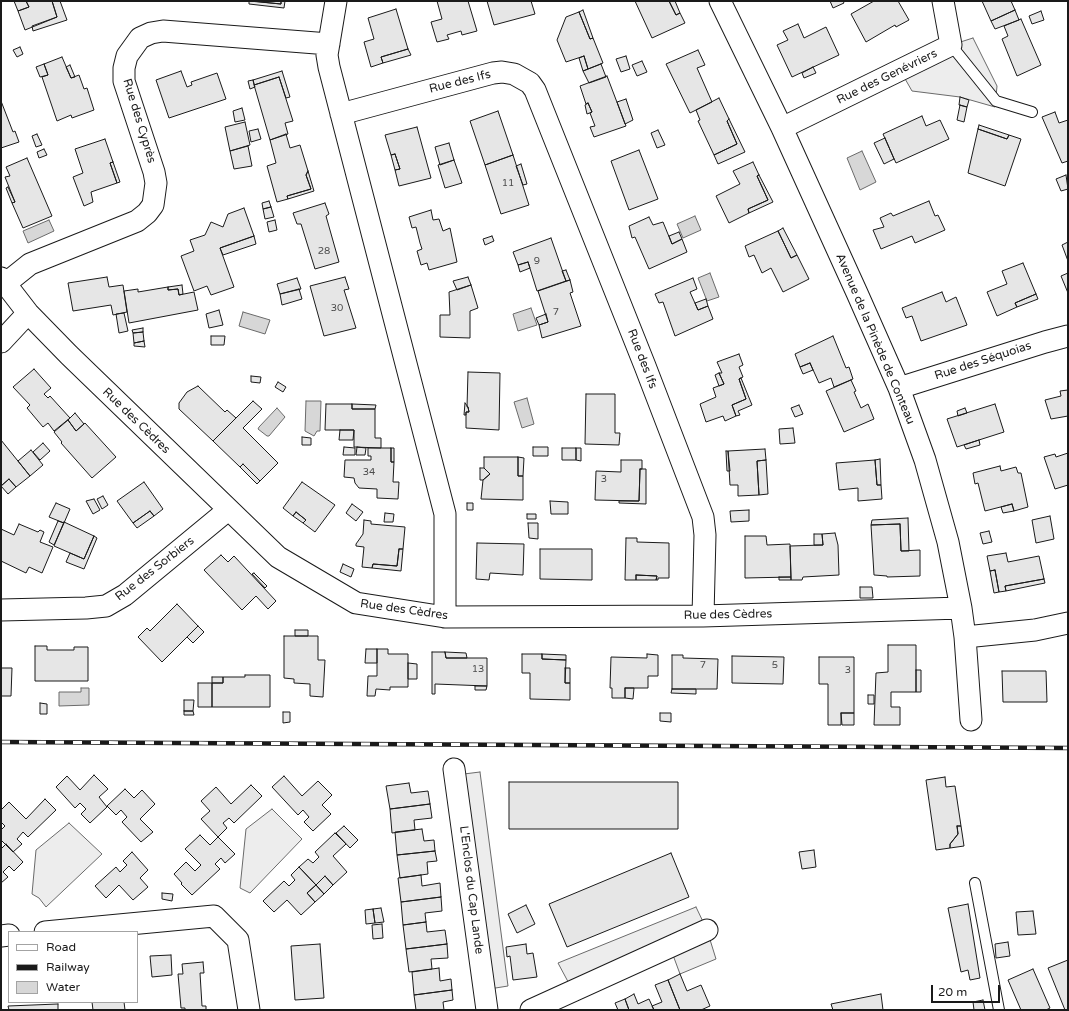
<!DOCTYPE html>
<meta charset="utf-8">
<style>
body{margin:0}
#map{position:relative;width:1069px;height:1011px;overflow:hidden;background:#fff;font-family:"Varela Round",sans-serif}
canvas{display:block}
.frame{position:absolute;inset:0;border:2px solid #1a1a1a;pointer-events:none}
.legend{position:absolute;left:8px;top:931px;width:130px;height:72px;box-sizing:border-box;background:#fff;border:1px solid #a3a3a3;margin:0;padding:5px 7px;list-style:none;font-size:12px;color:#1a1a1a}
.legend li{display:flex;align-items:center;gap:8px;height:20px}
.legend b{width:20px;border:1px solid #a3a3a3}
.scale{position:absolute;left:931px;top:985px;width:69px;height:18px;box-sizing:border-box;border:2px solid #1a1a1a;border-top:0;padding-left:5px;font-size:12px;line-height:14px;white-space:nowrap;color:#1a1a1a;-webkit-text-stroke:3px #fff;paint-order:stroke}
</style>
<div id="map">
<canvas width="1069" height="1011"></canvas>
<div class="frame"></div>
<ul class="legend">
<li><b style="height:5px;background:#fff"></b>Road</li>
<li><b style="height:5px;background:#1a1a1a"></b>Railway</li>
<li><b style="height:11px;background:#d7d7d7"></b>Water</li>
</ul>
<div class="scale">20 m</div>
</div>
<script>
const c = document.querySelector('canvas').getContext('2d');
c.lineJoin = 'round';
function fillPath(path, color) { c.fillStyle = color; c.fill(path, 'evenodd'); }
const toPath = rows => new Path2D(rows.map(r => 'M' + r).join(''));
function strokePath(path, color, width, dash) { c.strokeStyle = color; c.lineWidth = width; c.lineCap = dash ? 'butt' : 'round'; c.setLineDash(dash || []); c.stroke(path); }
function drawText(font, color, halo, rows, align = 'center') {
  c.font = font + ' "Varela Round",sans-serif'; c.lineWidth = 3; c.setLineDash([]); c.textBaseline = 'middle'; c.strokeStyle = halo; c.fillStyle = color; for (const [text, x, y, turn = 0] of rows) {
    c.save(); c.translate(x, y); c.rotate((+turn || 0) * Math.PI / 180); c.textAlign = isNaN(turn) ? turn : align; if (halo) c.strokeText(text, 0, 0); c.fillText(text, 0, 0); c.restore();
  }
}
const built = toPath([
 [973,38,997,86,995,107,960,97,912,91,900,70,951,45,973,38],
 [480,772,508,986,483,990,456,775,480,772],
 [272,809,302,839,250,893,240,888,246,829,272,809],
 [69,823,102,854,46,907,39,898,32,894,36,850,69,823],
 [696,907,707,930,716,959,680,974,670,947,573,991,558,963,696,907]
]);
fillPath(built, '#ededed');
strokePath(built, '#6a6a6a', 1);
const water = toPath([
 [862,151,876,182,860,190,847,158,862,151],
 [695,216,701,230,683,238,677,224,695,216],
 [49,220,54,231,28,243,23,231,49,220],
 [710,273,719,297,707,301,698,278,710,273],
 [531,308,537,325,518,331,513,314,531,308],
 [243,312,270,320,265,334,239,326,243,312],
 [527,398,534,424,522,428,514,402,527,398],
 [306,401,321,401,320,431,317,431,314,436,305,431,306,401],
 [277,408,285,417,269,436,267,436,258,429,259,427,277,408],
 [81,688,89,688,89,705,59,706,59,692,81,692,81,688]
]);
fillPath(water, '#d7d7d7');
strokePath(water, '#6a6a6a', 1);
const building = toPath([
 [14,1,26,1,29,7,18,11,14,1],
 [26,1,52,1,57,17,25,30,18,11,29,7,26,1],
 [52,1,60,1,67,20,33,31,32,26,57,17,52,1],
 [249,1,281,4,281,1,285,1,284,8,249,4,249,1],
 [252,1,281,1,281,4,252,1],
 [437,1,468,1,477,31,462,35,461,31,447,35,449,39,437,42,431,22,442,19,437,1],
 [487,1,531,1,535,14,494,25,487,1],
 [635,1,669,1,676,15,680,13,685,23,652,38,635,1],
 [669,1,675,1,680,13,676,15,669,1],
 [830,1,843,1,844,3,833,8,830,1],
 [874,1,898,1,909,20,896,27,895,25,866,42,851,14,874,1],
 [982,1,1011,1,1015,10,991,21,982,1],
 [396,9,408,49,381,57,383,63,371,67,364,42,374,39,368,18,396,9],
 [583,10,593,38,590,39,579,12,583,10],
 [1015,10,1019,20,995,29,991,21,1015,10],
 [1041,11,1044,20,1032,24,1029,16,1041,11],
 [579,12,590,39,593,38,603,63,588,69,584,56,566,62,557,40,566,17,579,12],
 [1021,19,1041,65,1017,76,1002,39,1008,36,1004,26,1021,19],
 [798,24,804,38,826,27,839,55,792,77,777,45,788,40,783,31,798,24],
 [20,47,23,54,17,57,13,50,20,47],
 [408,49,411,55,383,63,381,57,408,49],
 [698,50,705,65,697,68,712,102,690,113,666,64,698,50],
 [584,56,588,69,583,71,579,58,584,56],
 [626,56,630,69,621,72,616,59,626,56],
 [62,57,71,78,79,75,84,89,87,88,94,110,72,118,71,115,57,121,42,77,48,75,44,64,62,57],
 [642,61,647,72,637,76,632,65,642,61],
 [44,64,48,75,40,77,36,67,44,64],
 [601,64,606,77,589,83,583,71,601,64],
 [70,65,75,77,71,78,66,67,70,65],
 [813,67,816,73,804,78,802,73,813,67],
 [181,71,187,87,192,85,191,82,217,73,226,99,169,118,156,80,181,71],
 [282,71,290,97,286,98,279,77,254,85,253,80,282,71],
 [607,76,626,126,594,137,590,127,595,126,590,113,592,112,588,103,586,104,580,86,607,76],
 [279,77,293,121,285,123,288,134,270,140,254,85,279,77],
 [253,80,255,87,250,89,248,81,253,80],
 [960,97,969,100,967,107,959,105,960,97],
 [719,98,729,119,727,121,737,144,714,155,698,121,700,120,696,110,719,98],
 [626,99,633,120,625,124,617,102,626,99],
 [1,101,13,132,15,131,19,142,1,148,1,101],
 [588,103,592,112,587,114,585,105,588,103],
 [960,105,967,107,964,122,957,120,960,105],
 [242,108,245,120,235,122,233,111,242,108],
 [498,111,513,155,485,165,470,121,498,111],
 [1055,112,1059,123,1068,120,1068,161,1062,163,1042,117,1055,112],
 [922,116,926,126,940,120,949,139,896,163,883,134,922,116],
 [729,119,745,152,718,164,714,155,737,144,727,121,729,119],
 [245,122,250,145,230,151,225,127,245,122],
 [979,125,1009,135,1007,139,978,129,979,125],
 [417,127,431,178,399,186,395,170,400,169,395,154,391,155,385,135,417,127],
 [258,129,261,139,251,142,249,131,258,129],
 [978,129,1007,139,1009,135,1021,139,1005,186,968,173,978,129],
 [658,130,665,145,657,148,651,133,658,130],
 [37,134,42,145,36,147,32,136,37,134],
 [286,134,290,148,300,145,308,171,306,175,311,189,287,196,288,199,277,202,267,166,276,163,270,140,286,134],
 [885,138,894,159,884,164,874,143,885,138],
 [105,139,113,162,110,163,117,183,91,192,93,202,84,206,73,177,83,173,75,149,105,139],
 [449,143,454,160,440,165,435,147,449,143],
 [248,146,252,166,234,169,230,151,248,146],
 [44,149,47,155,39,158,37,152,44,149],
 [639,150,658,199,629,210,611,161,639,150],
 [395,154,400,169,395,170,391,155,395,154],
 [513,155,529,205,501,214,485,165,513,155],
 [27,158,52,216,23,228,12,203,15,202,5,177,10,176,6,167,27,158],
 [454,160,462,183,445,188,438,165,454,160],
 [113,162,120,182,117,183,110,163,113,162],
 [753,162,759,175,757,176,768,200,748,209,749,213,729,223,716,196,740,184,733,171,753,162],
 [521,164,527,184,523,185,516,166,521,164],
 [308,171,314,191,288,199,287,196,311,189,306,175,308,171],
 [759,175,773,202,749,213,748,209,768,200,757,176,759,175],
 [1066,175,1068,189,1061,191,1056,179,1066,175],
 [8,187,15,202,12,203,6,188,8,187],
 [269,201,271,207,263,209,262,203,269,201],
 [929,201,935,216,938,215,945,230,915,243,912,236,881,249,873,230,884,227,880,218,891,213,893,216,929,201],
 [325,203,329,214,326,216,339,262,315,269,301,224,297,224,293,213,325,203],
 [271,207,274,217,265,219,263,209,271,207],
 [244,208,254,236,220,248,234,287,211,295,207,286,194,291,181,256,194,251,190,240,205,235,211,222,223,227,228,214,244,208],
 [431,210,433,220,439,219,443,231,450,228,457,262,429,270,427,263,421,265,417,251,422,249,420,243,416,227,412,228,409,217,431,210],
 [649,217,653,225,663,222,672,244,682,239,687,252,649,269,635,237,632,238,629,226,649,217],
 [275,220,277,230,269,232,267,222,275,220],
 [783,228,797,255,791,258,778,231,783,228],
 [778,231,791,258,797,255,809,279,783,292,771,268,762,273,754,255,749,257,745,246,778,231],
 [679,232,682,239,672,244,669,236,679,232],
 [254,236,256,244,223,255,220,248,254,236],
 [492,236,494,241,485,245,483,239,492,236],
 [551,238,566,281,537,291,528,262,518,265,513,252,551,238],
 [1068,242,1068,261,1062,245,1068,242],
 [528,262,530,268,520,272,518,265,528,262],
 [1023,263,1036,294,1015,303,1017,307,997,316,987,292,1007,284,1002,271,1023,263],
 [566,270,570,280,566,281,562,271,566,270],
 [1068,273,1068,293,1061,276,1068,273],
 [107,277,109,287,123,285,127,312,113,315,111,305,73,311,68,283,107,277],
 [345,277,349,289,344,290,356,328,324,336,310,286,345,277],
 [468,277,471,285,457,290,453,281,468,277],
 [297,278,301,289,280,294,277,284,297,278],
 [693,278,697,289,690,292,698,310,708,306,713,319,675,336,663,302,659,303,655,294,693,278],
 [570,280,573,292,570,293,581,326,542,338,539,325,548,322,538,291,570,280],
 [182,285,183,294,179,295,178,289,168,290,168,287,182,285],
 [471,285,478,308,470,311,470,338,440,337,440,315,450,315,449,292,471,285],
 [168,287,168,290,178,289,179,295,194,292,198,310,129,323,124,291,138,289,138,292,168,287],
 [299,289,302,299,282,305,280,294,299,289],
 [942,292,946,302,956,297,967,325,921,341,912,316,906,318,902,308,942,292],
 [1036,294,1038,299,1017,307,1015,303,1036,294],
 [706,299,708,306,698,310,695,303,706,299],
 [219,310,223,325,209,328,206,314,219,310],
 [124,313,128,331,119,333,116,314,124,313],
 [546,314,548,322,539,325,536,318,546,314],
 [143,328,143,332,133,333,132,330,143,328],
 [143,332,144,341,134,343,133,333,143,332],
 [211,336,225,336,224,345,211,345,211,336],
 [833,336,846,368,849,367,853,379,834,387,831,378,819,383,810,363,800,367,795,354,833,336],
 [144,341,145,347,134,346,134,343,144,341],
 [739,354,743,365,739,367,743,377,739,379,746,399,732,405,736,416,725,421,723,416,706,422,700,404,716,397,713,388,724,384,719,373,722,373,717,362,739,354],
 [810,363,813,370,803,374,800,367,810,363],
 [34,369,51,388,44,394,48,398,50,396,70,418,54,431,48,423,43,427,27,408,30,405,13,387,34,369],
 [468,372,500,373,499,430,466,428,466,412,469,412,468,407,467,407,468,372],
 [719,373,724,384,719,386,715,375,719,373],
 [251,376,261,377,260,383,251,382,251,376],
 [741,378,752,405,738,411,740,415,736,416,732,405,746,399,739,379,741,378],
 [851,380,856,391,854,392,861,408,868,404,874,419,844,432,826,391,851,380],
 [278,382,286,387,283,392,275,387,278,382],
 [198,386,225,412,227,410,236,418,213,441,179,409,179,403,187,392,198,386],
 [1068,390,1068,416,1051,419,1045,400,1061,396,1060,391,1068,390],
 [586,394,615,394,615,433,620,433,619,445,585,444,586,394],
 [253,401,262,409,243,428,278,463,260,481,243,464,240,467,213,441,253,401],
 [465,403,468,407,469,412,466,412,466,415,464,415,465,403],
 [326,404,352,404,352,409,375,409,375,438,381,438,381,448,354,447,354,430,325,430,326,404],
 [352,404,376,405,375,409,352,409,352,404],
 [995,404,1004,432,957,447,947,419,995,404],
 [799,405,803,414,795,417,791,408,799,405],
 [965,408,967,413,958,416,957,411,965,408],
 [75,413,84,424,76,431,68,420,75,413],
 [68,420,76,431,85,423,116,457,92,478,61,443,62,442,54,432,68,420],
 [793,428,795,443,780,444,779,429,793,428],
 [340,430,354,430,353,440,339,440,340,430],
 [302,437,311,438,311,445,302,445,302,437],
 [1,440,30,476,16,487,9,479,1,486,1,440],
 [979,440,980,445,966,449,964,445,979,440],
 [43,443,50,451,40,460,33,452,43,443],
 [344,447,355,448,355,455,343,455,344,447],
 [357,447,366,448,365,455,356,455,357,447],
 [533,447,548,447,548,456,533,456,533,447],
 [368,448,391,448,391,462,394,462,393,482,399,482,398,499,377,498,377,489,359,488,355,483,354,478,344,477,345,460,371,460,371,456,368,456,368,448],
 [391,448,394,448,394,462,391,462,391,448],
 [562,448,576,448,576,460,562,460,562,448],
 [576,448,581,448,581,461,576,460,576,448],
 [765,449,766,460,757,461,759,495,738,496,738,485,730,485,728,451,765,449],
 [31,450,43,465,30,476,18,461,31,450],
 [726,451,728,451,730,471,727,471,726,451],
 [1068,453,1068,485,1055,489,1044,457,1055,454,1056,457,1068,453],
 [484,457,518,457,518,476,523,476,523,500,481,499,483,480,490,474,484,468,484,457],
 [518,457,524,458,523,476,518,476,518,457],
 [880,459,881,485,877,485,875,460,880,459],
 [621,460,642,460,642,469,640,469,639,501,595,500,596,471,621,472,621,460],
 [766,460,768,494,759,495,757,461,766,460],
 [875,460,877,485,881,485,882,499,858,501,858,488,839,490,836,463,875,460],
 [243,464,260,481,257,484,240,467,243,464],
 [1000,466,1001,471,1016,467,1018,473,1021,473,1028,507,1014,511,1012,504,985,511,978,483,975,484,973,473,1000,466],
 [480,468,484,468,490,474,483,480,480,480,480,468],
 [640,469,646,469,646,504,619,503,619,501,639,501,640,469],
 [9,479,16,487,8,494,1,486,9,479],
 [144,482,163,509,154,516,150,511,133,523,117,501,144,482],
 [302,482,335,505,315,532,303,523,306,520,296,512,293,516,283,508,302,482],
 [103,496,108,505,102,509,97,499,103,496],
 [94,499,100,510,93,514,86,501,94,499],
 [550,501,568,502,568,514,551,514,550,501],
 [56,503,70,509,64,523,49,517,56,503],
 [467,503,473,503,473,510,467,510,467,503],
 [352,504,363,512,356,521,346,513,352,504],
 [1012,504,1014,511,1003,513,1001,507,1012,504],
 [749,510,749,521,731,522,730,511,749,510],
 [150,511,154,516,137,528,133,523,150,511],
 [296,512,306,520,303,523,293,516,296,512],
 [385,513,394,514,393,522,384,522,385,513],
 [527,514,536,514,536,519,527,519,527,514],
 [1050,516,1054,539,1036,543,1032,520,1050,516],
 [908,518,909,551,901,551,900,524,871,525,872,520,908,518],
 [364,520,371,521,371,524,405,527,403,549,399,549,397,566,373,564,372,568,362,567,364,547,356,546,356,544,363,534,364,520],
 [58,521,64,523,54,545,49,542,58,521],
 [64,522,94,536,84,559,54,546,64,522],
 [528,523,538,523,538,539,529,538,528,523],
 [19,524,38,532,40,530,44,532,40,542,53,547,42,573,29,567,26,573,1,561,1,529,14,535,19,524],
 [900,524,901,551,920,550,920,576,887,577,887,576,874,575,871,525,900,524],
 [989,531,992,542,983,544,980,533,989,531],
 [835,533,838,545,839,575,803,577,802,580,791,580,790,546,823,545,822,534,835,533],
 [814,534,822,534,823,545,814,545,814,534],
 [94,536,97,538,84,569,66,562,70,553,84,559,94,536],
 [745,536,766,536,767,545,790,544,791,577,745,578,745,536],
 [626,538,637,538,637,542,669,543,669,578,658,578,658,580,656,580,657,576,636,575,636,580,625,580,626,538],
 [477,543,524,544,523,575,490,573,489,580,476,579,477,543],
 [399,549,403,549,401,571,372,568,373,564,397,566,399,549],
 [540,549,592,549,592,580,540,579,540,549],
 [1006,553,1008,562,1039,556,1044,579,1005,586,1006,591,999,592,995,570,990,571,987,556,1006,553],
 [221,555,228,562,234,556,276,601,268,609,256,596,242,610,204,570,221,555],
 [343,564,354,569,351,577,340,572,343,564],
 [995,570,999,592,994,593,990,571,995,570],
 [254,573,267,586,265,588,252,574,254,573],
 [636,575,657,576,656,580,636,580,636,575],
 [779,577,791,577,791,580,779,580,779,577],
 [1044,579,1045,583,1006,591,1005,586,1044,579],
 [860,587,872,587,873,598,860,598,860,587],
 [177,604,198,626,162,662,138,637,147,628,150,631,177,604],
 [198,626,204,632,193,643,187,637,198,626],
 [295,630,308,630,308,636,295,636,295,630],
 [284,636,318,636,318,660,325,660,323,697,310,696,310,684,294,683,294,679,284,678,284,636],
 [888,645,916,645,916,692,891,692,891,707,900,707,900,725,874,725,876,673,888,672,888,645],
 [35,646,47,646,47,650,74,650,74,647,88,647,88,681,35,681,35,646],
 [366,649,377,649,377,663,365,663,366,649],
 [377,649,388,649,388,654,408,654,408,687,390,687,390,690,376,689,375,696,367,696,368,676,377,676,377,649],
 [432,652,445,652,446,658,487,658,487,686,435,684,435,694,432,694,432,652],
 [445,652,466,653,467,658,446,658,445,652],
 [522,654,542,654,542,659,566,660,565,683,570,683,570,700,530,699,530,673,522,673,522,654],
 [542,654,566,655,566,660,542,659,542,654],
 [647,654,658,655,658,676,648,676,648,688,625,688,625,698,612,698,612,688,610,688,611,657,647,658,647,654],
 [672,655,683,655,683,658,718,659,717,689,672,689,672,655],
 [732,656,784,657,783,684,732,683,732,656],
 [819,657,854,657,854,713,841,713,841,725,828,725,828,684,819,684,819,657],
 [408,663,417,664,417,679,408,679,408,663],
 [1,668,12,668,11,696,1,696,1,668],
 [565,668,570,668,570,683,565,683,565,668],
 [916,670,921,670,921,692,916,692,916,670],
 [1002,671,1046,671,1047,702,1003,702,1002,671],
 [245,675,270,675,270,707,212,707,212,683,223,683,223,677,245,677,245,675],
 [212,677,223,677,223,683,212,683,212,677],
 [198,683,212,683,212,707,198,707,198,683],
 [475,686,487,686,486,690,475,690,475,686],
 [625,688,634,688,633,699,625,698,625,688],
 [672,689,696,689,696,694,671,693,672,689],
 [868,695,874,695,874,704,868,704,868,695],
 [184,700,194,700,193,711,184,711,184,700],
 [40,703,47,704,47,714,40,714,40,703],
 [184,711,193,711,194,715,184,715,184,711],
 [283,712,290,712,290,722,283,723,283,712],
 [660,713,671,713,671,722,660,721,660,713],
 [841,713,854,713,854,725,842,725,841,713],
 [94,775,108,789,99,797,107,807,90,823,81,814,86,809,80,803,75,808,56,787,67,776,80,790,94,775],
 [284,776,302,796,318,781,332,795,322,805,331,814,313,831,304,822,309,817,303,810,298,815,272,787,284,776],
 [945,777,946,787,955,786,961,826,957,826,958,834,950,844,950,848,936,850,926,780,945,777],
 [509,782,678,782,678,829,509,829,509,782],
 [409,783,411,793,428,791,430,804,390,809,386,786,409,783],
 [251,785,262,796,234,823,229,818,223,823,227,828,218,837,201,819,210,811,201,801,216,787,231,804,251,785],
 [125,789,134,798,142,790,155,804,140,819,153,832,141,842,122,822,127,817,121,810,116,815,107,806,125,789],
 [45,799,56,810,28,837,23,832,17,839,22,844,13,852,1,840,1,830,5,826,1,822,1,810,9,802,26,819,45,799],
 [430,804,432,818,414,820,415,830,392,833,390,809,430,804],
 [344,826,358,840,350,848,336,833,344,826],
 [957,826,961,826,964,846,950,848,950,844,958,834,957,826],
 [422,829,424,841,434,840,435,851,397,855,395,832,422,829],
 [335,833,346,844,333,856,347,872,333,885,325,876,316,885,299,867,308,859,313,863,319,857,315,852,335,833],
 [200,835,210,845,218,837,235,854,225,863,221,858,215,864,220,869,192,895,181,884,182,883,174,874,186,862,195,871,201,865,185,849,200,835],
 [6,844,23,862,14,871,9,866,3,872,8,877,1,883,1,849,6,844],
 [814,850,816,867,802,869,799,852,814,850],
 [435,851,437,861,427,862,428,874,400,878,397,855,435,851],
 [132,852,148,870,140,878,148,887,133,900,119,885,106,898,95,886,116,867,120,872,127,865,123,861,132,852],
 [671,853,689,897,567,947,549,904,671,853],
 [299,867,316,885,307,893,315,902,301,915,287,900,274,912,263,901,284,881,289,886,295,880,291,875,299,867],
 [421,875,422,886,440,883,441,897,401,902,398,878,421,875],
 [325,876,333,885,324,894,316,885,325,876],
 [316,885,324,894,315,902,307,893,316,885],
 [162,893,173,894,172,901,162,899,162,893],
 [441,897,442,911,425,913,426,922,403,925,401,902,441,897],
 [968,904,980,978,970,980,968,970,961,972,948,908,968,904],
 [526,905,535,924,517,933,508,914,526,905],
 [381,908,384,922,375,923,373,909,381,908],
 [373,909,375,923,366,924,365,910,373,909],
 [1033,911,1036,934,1018,935,1016,912,1033,911],
 [426,922,427,932,445,930,447,944,406,949,403,925,426,922],
 [382,924,383,938,373,939,372,925,382,924],
 [1008,942,1010,956,996,958,995,944,1008,942],
 [320,944,324,998,295,1000,291,946,320,944],
 [447,944,448,958,431,959,432,969,409,972,406,949,447,944],
 [526,944,527,954,533,953,537,977,513,980,510,956,507,957,506,947,526,944],
 [171,955,172,975,152,977,150,956,171,955],
 [1068,960,1068,1010,1065,1010,1048,968,1068,960],
 [203,962,204,973,200,973,202,1006,206,1006,206,1010,185,1010,185,1008,181,1008,178,974,183,974,182,964,203,962],
 [439,968,440,981,451,979,452,990,414,995,412,972,439,968],
 [1033,969,1050,1008,1046,1010,1021,1010,1008,980,1033,969],
 [680,974,687,991,701,985,710,1006,701,1010,680,1010,668,980,680,974],
 [668,980,680,1010,654,1010,652,1006,662,1002,655,985,668,980],
 [452,990,453,1000,443,1002,444,1010,416,1010,414,995,452,990],
 [634,994,638,1004,649,999,654,1010,629,1010,625,999,634,994],
 [881,994,883,1010,833,1010,831,1004,881,994],
 [625,999,629,1010,618,1010,615,1003,625,999],
 [983,1000,985,1010,974,1010,973,1002,983,1000],
 [92,1002,124,1002,125,1010,93,1010,92,1002],
 [58,1004,58,1010,9,1010,8,1006,58,1004]
]);
fillPath(building, '#e6e6e6');
strokePath(building, '#1a1a1a', 1);
const service = toPath([
 [951,45,996,101,1032,112],
 [975,883,999,1010]
]);
const minor = toPath([
 [336,1,327,55,329,67,445,514,445,617],
 [720,1,782,128,857,293,899,388,925,460,948,542,961,608,965,637,971,720],
 [341,114,493,73,502,72,514,74,530,83,535,90,645,366,703,517,705,535,703,616],
 [782,128,951,45,943,1],
 [1,278,28,313,69,355,278,557,356,603,445,617,703,616,961,608],
 [5,284,30,264,137,221,147,213,153,205,156,183,154,172,124,81,124,68,127,56,140,38,151,33,163,31,329,44],
 [1,342,28,313],
 [899,388,1045,342,1068,336],
 [1,610,86,608,106,606,125,595,228,510],
 [965,637,1035,630,1068,623],
 [454,769,487,1010],
 [45,932,214,916,238,940,249,1010],
 [1,936,9,935],
 [531,1010,707,930]
]);
strokePath(service, '#1a1a1a', 12);
strokePath(minor, '#1a1a1a', 23);
strokePath(service, '#fff', 10);
strokePath(minor, '#fff', 21);
const rail = toPath([
 [1,742,1068,748]
]);
strokePath(rail, '#1a1a1a', 4.5);
strokePath(rail, '#fff', 3, [9]);
drawText('10px', '#4d4d4d', null, [
 ["11",508,183],
 ["28",324,251],
 ["9",537,261],
 ["30",337,308],
 ["7",556,312],
 ["34",369,472],
 ["3",604,479],
 ["7",703,665],
 ["5",775,665],
 ["13",478,669],
 ["3",848,670]
]);
drawText('12px', '#1a1a1a', '#fff', [
 ["Rue des Genévriers",887,77,-26],
 ["Rue des Ifs",460,82,-14],
 ["Rue des Cyprès",139,121,73],
 ["Avenue de la Pinède de Conteau",875,339,67],
 ["Rue des Ifs",642,359,69],
 ["Rue des Séquoias",983,361,-18],
 ["Rue des Cèdres",136,421,44],
 ["Rue des Sorbiers",155,569,-38],
 ["Rue des Cèdres",404,610,8],
 ["Rue des Cèdres",728,615,-1],
 ["L'Enclos du Cap Lande",471,890,83]
]);
</script>
